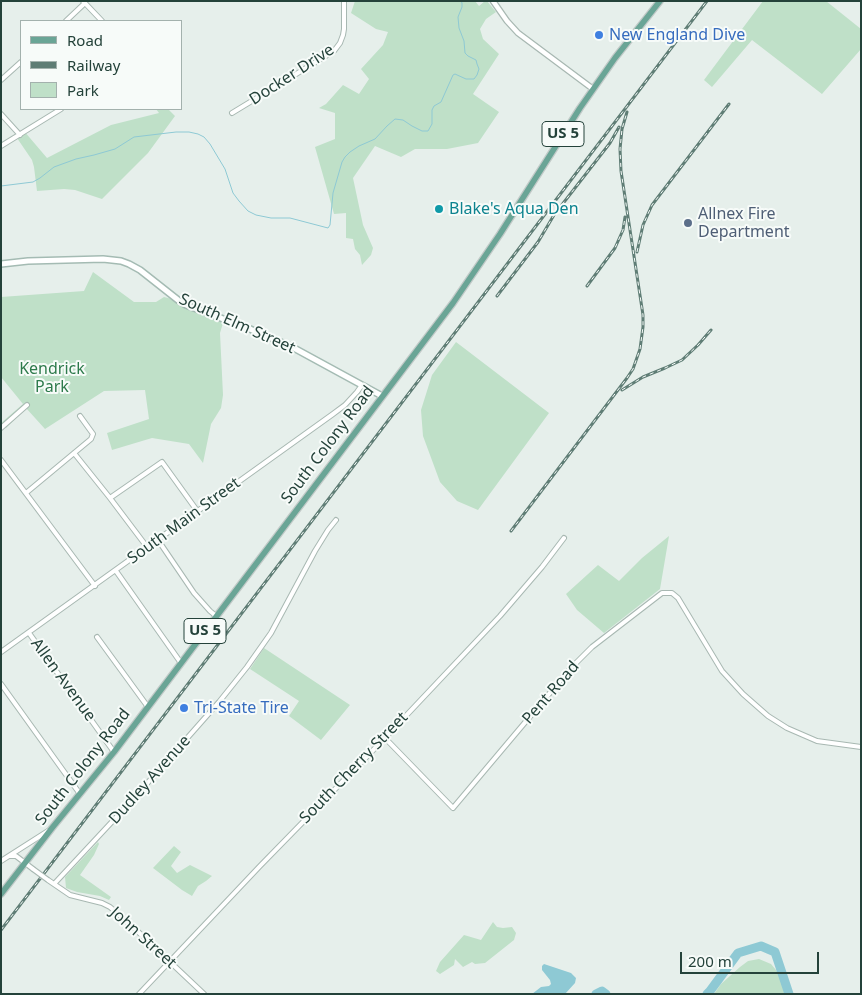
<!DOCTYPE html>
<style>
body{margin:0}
#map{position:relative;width:862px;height:995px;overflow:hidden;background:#e6efeb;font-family:"Noto Sans",sans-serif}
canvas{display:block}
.frame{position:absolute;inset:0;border:2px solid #24423a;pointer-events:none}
.legend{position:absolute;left:20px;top:20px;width:162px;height:90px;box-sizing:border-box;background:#f7fbf9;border:1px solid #a3b1ad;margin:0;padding:6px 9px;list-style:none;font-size:15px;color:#24423a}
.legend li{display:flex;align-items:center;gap:10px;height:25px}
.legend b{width:25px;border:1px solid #a3b1ad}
.scale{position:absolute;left:680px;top:952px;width:139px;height:22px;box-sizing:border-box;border:2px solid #24423a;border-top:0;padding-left:6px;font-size:15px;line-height:18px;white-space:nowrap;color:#24423a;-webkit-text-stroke:4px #f7fbf9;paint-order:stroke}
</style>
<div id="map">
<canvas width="862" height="995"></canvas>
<div class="frame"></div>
<ul class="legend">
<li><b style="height:6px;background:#6aa596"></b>Road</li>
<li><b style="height:6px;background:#5f7d75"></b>Railway</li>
<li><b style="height:14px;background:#bfe0c8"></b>Park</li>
</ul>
<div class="scale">200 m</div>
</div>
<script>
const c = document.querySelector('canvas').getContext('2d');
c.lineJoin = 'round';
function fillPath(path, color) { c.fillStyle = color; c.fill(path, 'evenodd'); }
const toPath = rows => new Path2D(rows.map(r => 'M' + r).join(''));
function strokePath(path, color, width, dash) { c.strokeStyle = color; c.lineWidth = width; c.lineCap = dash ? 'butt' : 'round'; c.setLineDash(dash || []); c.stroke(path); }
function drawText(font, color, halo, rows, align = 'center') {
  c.font = font + ' "Noto Sans",sans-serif'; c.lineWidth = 4; c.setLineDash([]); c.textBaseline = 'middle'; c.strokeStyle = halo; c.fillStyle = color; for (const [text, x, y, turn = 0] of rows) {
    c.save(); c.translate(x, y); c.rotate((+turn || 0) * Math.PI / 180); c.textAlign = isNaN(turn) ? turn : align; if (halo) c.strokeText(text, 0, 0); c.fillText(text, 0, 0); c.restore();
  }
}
fillPath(toPath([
 [355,1,475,1,479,6,485,1,487,1,496,12,486,19,480,29,483,39,499,54,473,94,499,112,478,143,447,149,415,149,401,157,375,146,353,178,363,225,373,248,371,255,362,265,360,255,355,249,353,239,346,238,346,213,334,214,315,147,335,139,335,113,319,108,326,104,343,85,359,94,369,79,361,69,383,45,388,32,376,29,351,13],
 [763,1,826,1,861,29,861,49,822,94,752,40,712,87,704,80],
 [156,109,168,109,175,116,148,153,102,199,75,190,64,189,37,191,34,167,32,160,17,138,24,131,47,158,111,125,159,113],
 [93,272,134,302,156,302,164,297,172,299,195,312,223,323,220,333,223,395,221,408,211,424,203,463,189,444,152,438,112,450,107,433,149,419,145,390,104,391,45,429,26,408,6,428,1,423,23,404,1,377,1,297,84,291],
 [456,342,549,413,478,510,457,501,440,482,423,436,421,410,432,375],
 [669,536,660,589,604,633,577,610,566,594,598,565,619,581,642,558],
 [264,648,350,705,321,740,289,716,299,701,250,669],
 [98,842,99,844,94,855,80,875,111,897,109,900,100,896,77,892,66,888,65,877],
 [174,846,181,852,171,866,177,873,190,865,212,876,206,881,198,886,192,896,182,890,153,868],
 [493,922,497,927,503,928,512,927,516,933,514,940,485,963,475,964,472,962,463,967,455,959,454,965,440,974,436,971,440,962,464,935,481,940],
 [759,959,771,964,781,976,789,994,714,994,721,984,740,967,748,961]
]), '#bfe0c8');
fillPath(toPath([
 [544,964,571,973,576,978,575,983,565,994,532,994,541,987,549,986,551,984,550,980,542,970,542,966]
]), '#8ec9d4');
strokePath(toPath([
 [1,186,33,182,40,178,54,167,76,159,94,155,115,149,134,137,176,132,189,132,198,134,204,137,210,144,225,169,233,193,239,201,248,211,256,215,271,218,290,218,328,228,330,225,333,193,342,162,345,157,350,152,359,146,375,139,387,126,395,119,403,120,412,126,422,131,428,131,432,124,432,110,434,106,441,102,453,75,455,74,466,79,474,79,477,75,479,69,477,64,476,60,468,56,465,53,464,41,459,28,458,17,462,7,462,3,461,1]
]), '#8ec9d4', 1);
strokePath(toPath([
 [596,994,602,991,606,994],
 [707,994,710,991,738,953,761,946,775,952,789,994]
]), '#8ec9d4', 9);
const minor = toPath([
 [83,1,102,21],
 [66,21,85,3],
 [1,80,21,62],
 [232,113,334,51,340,43,343,35,344,29,344,1],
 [1,114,20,135],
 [1,146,61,109],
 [1,428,27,405],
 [74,453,110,498,147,547],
 [1,460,95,586],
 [26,493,91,439,93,434,80,416],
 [110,498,162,462,198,512],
 [158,540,194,593,210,611,216,616],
 [116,571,181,663],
 [29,633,114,752],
 [97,637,148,707],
 [1,652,333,414,345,405,357,392,362,385],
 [1,684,80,794],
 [385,738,453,808,570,669,592,647,662,593,672,593,678,598,722,671,743,694,768,716,787,728,817,741,861,747],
 [10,856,16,856,33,869],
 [1,861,48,831],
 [48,880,70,895,102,903,110,907,133,927,204,994],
 [54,884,136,796,219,702,247,667,271,633,315,551,328,530,336,520],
 [139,994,260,866,385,738,500,616,542,567,564,538]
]);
const tertiary = toPath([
 [493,1,507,21,518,33,593,89]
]);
const secondary = toPath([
 [1,264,28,261,103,259,121,261,129,264,140,270,178,300,186,305,250,329,292,347,382,396]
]);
const primary = toPath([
 [1,894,52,828,114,752,453,303,500,234,580,108,615,58,660,1]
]);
strokePath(minor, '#a8b8b2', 6);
strokePath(tertiary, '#a8b8b2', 7);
strokePath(secondary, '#a4bbb3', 8);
strokePath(primary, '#c2cac8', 8);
strokePath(minor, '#fff', 4);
strokePath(tertiary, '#fff', 4.5);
strokePath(secondary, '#fff', 5);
strokePath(primary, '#6aa596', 5.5);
const rail = toPath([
 [637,252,643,225,652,205,729,104],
 [587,286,615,248,623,230,625,217],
 [497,296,538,242,554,215,610,143,619,127],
 [622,390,643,377,665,368,682,360,698,345,711,330],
 [511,531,627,378,633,369,640,349,643,327,643,315,621,171,620,149,622,129,627,112],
 [1,930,707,1]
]);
strokePath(rail, '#5f7d75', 3);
strokePath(rail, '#f7fbf9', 1, [4]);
const minorBridge = toPath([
 [33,869,48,880]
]);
strokePath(minorBridge, '#a8b8b2', 6, []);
strokePath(minorBridge, '#fff', 4);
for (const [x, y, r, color] of [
 [599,35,5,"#3f7fe0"],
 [439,209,5,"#0f9aa8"],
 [688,223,5,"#5c6f8a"],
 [184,708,5,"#3f7fe0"]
]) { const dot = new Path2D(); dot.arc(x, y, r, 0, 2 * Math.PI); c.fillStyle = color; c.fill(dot); strokePath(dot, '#f7fbf9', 2); }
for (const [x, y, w] of [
 [563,134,42],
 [205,631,42]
]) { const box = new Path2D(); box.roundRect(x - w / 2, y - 12.5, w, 25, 4); c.fillStyle = '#f7fbf9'; c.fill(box); strokePath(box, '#24423a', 1); }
drawText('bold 15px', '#24423a', null, [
 ["US 5",563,134],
 ["US 5",205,631]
]);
drawText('16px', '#366cbe', '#f7fbf9', [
 ["New England Dive",609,35],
 ["Tri-State Tire",194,708]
], 'left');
drawText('16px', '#24423a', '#f7fbf9', [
 ["Docker Drive",292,75,-33],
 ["South Elm Street",237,324,24],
 ["South Colony Road",328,445,-53],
 ["South Main Street",184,521,-36],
 ["Allen Avenue",63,680,54],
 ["Pent Road",551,693,-49],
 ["South Colony Road",83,767,-52],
 ["South Cherry Street",354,768,-46],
 ["Dudley Avenue",150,780,-48],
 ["John Street",143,938,42]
]);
drawText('16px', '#0d838f', '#f7fbf9', [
 ["Blake's Aqua Den",449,209]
], 'left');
drawText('16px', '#4e5e75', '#f7fbf9', [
 ["Allnex Fire",698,214],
 ["Department",698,232]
], 'left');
drawText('16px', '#2d7a4b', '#f7fbf9', [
 ["Kendrick",52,369],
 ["Park",52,387]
]);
</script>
